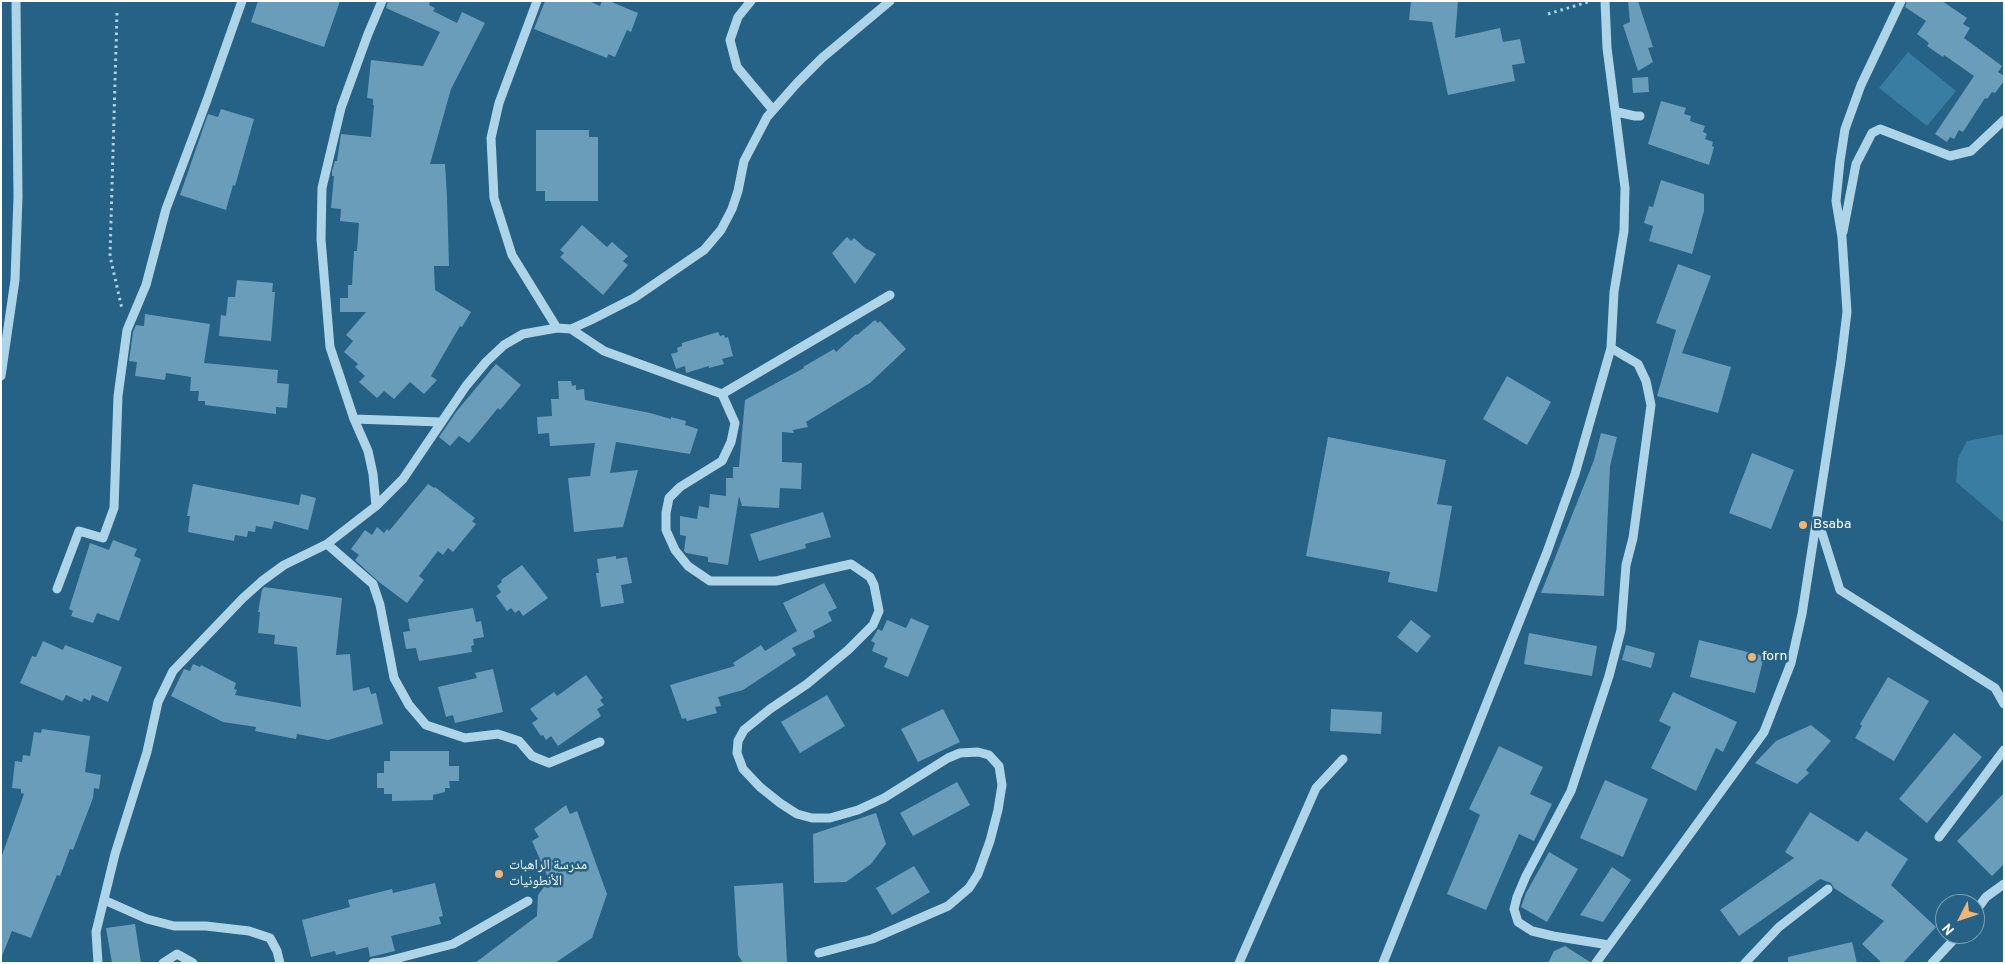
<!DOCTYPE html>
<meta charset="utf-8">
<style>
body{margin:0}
#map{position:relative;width:2005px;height:964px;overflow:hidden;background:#256285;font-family:Overpass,sans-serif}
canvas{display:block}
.frame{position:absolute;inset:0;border:2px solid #fff;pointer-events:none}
.north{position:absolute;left:1935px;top:894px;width:50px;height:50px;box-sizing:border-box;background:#256285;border:1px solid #7ca1b6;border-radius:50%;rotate:229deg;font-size:14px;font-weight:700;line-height:20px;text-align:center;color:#fff}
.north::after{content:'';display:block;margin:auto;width:18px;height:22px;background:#f2b472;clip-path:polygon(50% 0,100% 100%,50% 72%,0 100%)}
</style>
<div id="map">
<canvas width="2005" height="964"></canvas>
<div class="frame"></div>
<div class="north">N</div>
</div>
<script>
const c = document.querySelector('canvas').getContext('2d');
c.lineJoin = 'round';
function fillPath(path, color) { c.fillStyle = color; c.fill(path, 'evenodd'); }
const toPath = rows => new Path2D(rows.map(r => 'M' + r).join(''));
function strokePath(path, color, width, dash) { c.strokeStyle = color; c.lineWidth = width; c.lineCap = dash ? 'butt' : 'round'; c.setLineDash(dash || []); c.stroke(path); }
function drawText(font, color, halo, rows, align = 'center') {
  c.font = font + ' Overpass,"Noto Naskh Arabic",sans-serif'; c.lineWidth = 5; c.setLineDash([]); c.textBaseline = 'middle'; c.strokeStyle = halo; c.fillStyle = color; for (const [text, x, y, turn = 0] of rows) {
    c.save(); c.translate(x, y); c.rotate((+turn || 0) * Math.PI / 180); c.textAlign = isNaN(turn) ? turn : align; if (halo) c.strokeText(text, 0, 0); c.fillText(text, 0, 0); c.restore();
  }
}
fillPath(toPath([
 [1908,52,1956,91,1927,126,1879,88],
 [2004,434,2004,523,1956,482,1958,458,1967,441]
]), '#397da2');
fillPath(toPath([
 [258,1,340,1,324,47,251,22],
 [388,1,430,1,429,5,435,8,433,11,457,23,462,12,485,23,451,89,430,164,445,164,447,197,449,266,434,266,435,290,471,312,462,327,460,326,431,376,437,380,424,394,410,382,394,399,384,391,377,398,359,382,365,376,355,367,358,364,344,352,353,341,346,335,366,312,340,312,340,298,348,298,348,285,352,285,354,251,357,251,359,223,340,221,341,209,331,208,334,176,332,176,332,171,335,161,337,161,341,134,371,137,374,105,373,105,373,99,367,98,371,60,423,66,440,32,386,8],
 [545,1,589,1,600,6,602,1,609,1,638,13,631,32,627,30,615,57,608,54,607,58,534,29],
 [1411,1,1458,1,1455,38,1500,28,1503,42,1520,39,1525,63,1512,65,1515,81,1448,95,1432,22,1409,20],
 [1628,1,1638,1,1653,47,1648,48,1653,62,1638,71,1623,25,1630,22],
 [1907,1,1942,1,1967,18,1963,24,1970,28,1964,38,2002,66,1998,72,2004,76,2004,81,1995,93,1992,92,1987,99,1985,98,1963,132,1959,130,1954,139,1950,137,1947,142,1935,134,1974,76,1944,55,1943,57,1927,46,1929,43,1917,34,1926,21,1905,7],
 [1648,77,1649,92,1633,93,1632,78],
 [1661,101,1686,108,1684,114,1691,116,1690,121,1705,126,1703,132,1707,134,1705,139,1713,142,1712,146,1714,147,1709,165,1648,144],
 [221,109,254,119,235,186,233,185,226,210,180,195,208,114,218,117],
 [536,130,589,130,589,137,598,137,598,201,545,201,545,191,536,191],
 [1661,180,1704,194,1704,211,1692,254,1649,241,1653,226,1644,223,1649,206,1653,207],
 [582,225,607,247,612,242,628,256,623,261,628,265,603,295,560,257,564,253,560,250],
 [847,237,851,241,854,238,865,248,876,254,855,284,832,253],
 [1678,264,1711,276,1682,353,1731,367,1718,413,1657,396,1676,330,1656,323],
 [237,280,273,283,272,292,275,292,271,341,219,336,221,315,226,316,228,297,235,297],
 [145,314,210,324,204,363,278,370,277,383,289,384,287,408,276,407,276,414,205,405,205,401,198,401,199,391,190,391,191,377,166,373,165,380,135,376,137,362,129,361,133,332,136,325,144,326],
 [875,320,878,323,880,321,906,349,870,383,806,422,808,427,793,430,794,433,782,432,782,462,802,463,801,489,780,488,779,508,742,506,739,496,728,565,708,562,708,557,686,553,684,551,686,536,680,535,680,516,697,519,699,506,709,508,710,494,726,496,726,478,733,478,733,467,739,467,745,400,804,368,803,367,834,349,836,352,856,334,857,335],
 [718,332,720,336,724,335,725,338,728,337,733,356,722,359,724,364,709,368,709,366,686,373,685,366,676,369,671,354,678,352,677,348,682,346,682,343],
 [496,364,521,385,500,410,498,408,469,443,459,436,450,446,439,437,456,412],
 [1507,376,1551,402,1527,445,1483,419],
 [558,381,571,381,572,386,576,385,576,390,584,389,585,400,650,413,671,419,671,417,686,421,685,425,698,429,690,454,616,442,610,473,638,470,623,527,574,532,568,478,590,476,595,443,550,446,549,433,538,434,537,417,552,416,551,399,559,399],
 [1601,433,1617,437,1610,466,1604,596,1541,593,1594,460],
 [1328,437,1446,460,1437,504,1452,506,1437,592,1388,582,1390,572,1306,556],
 [1752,453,1794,470,1771,529,1729,513],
 [193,484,299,505,301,494,316,498,308,530,274,521,272,529,256,526,255,532,248,531,247,537,235,535,234,541,188,532,190,516,187,516],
 [428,484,434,488,435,487,475,518,472,521,476,524,453,552,448,548,443,555,438,551,419,576,424,580,407,603,379,582,355,560,359,555,351,549,365,530,372,535,377,527,384,533,387,529,389,531],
 [823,512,831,537,805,544,806,548,759,561,750,534],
 [113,540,137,549,134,556,141,559,119,621,97,613,93,623,71,616,73,611,69,609,90,543,109,550],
 [616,556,616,559,627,557,632,583,621,585,624,603,601,607,596,573,599,573,597,559],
 [522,565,548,598,523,616,519,610,515,613,511,608,507,611,496,596,501,592,497,586,502,582,501,580],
 [824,583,837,608,828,612,832,621,813,631,815,637,792,648,796,655,743,690,718,697,721,706,715,707,717,713,687,721,686,718,682,719,670,685,735,666,733,663,761,645,765,651,797,631,783,603],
 [264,587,342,598,336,655,350,654,353,691,369,687,371,694,376,693,383,724,328,740,297,734,296,739,255,731,256,727,223,722,171,696,184,669,190,671,193,664,200,667,201,665,236,683,234,689,237,690,235,695,301,707,297,647,274,644,275,635,258,633,260,612,258,612,262,590],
 [473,608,476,622,481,621,484,637,473,639,474,645,471,646,472,652,419,661,416,648,406,649,403,632,410,631,408,619],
 [911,618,929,626,908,677,884,667,888,658,872,651,875,643,871,641,878,629,882,631,887,620,906,628],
 [1411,620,1431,636,1417,653,1397,637],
 [1529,633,1597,646,1592,676,1524,664],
 [1699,640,1764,656,1755,693,1690,677],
 [43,641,63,650,65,645,122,667,108,702,92,695,90,701,84,698,82,702,66,695,63,701,20,683,32,656,36,657],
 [1626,645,1655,653,1651,668,1622,660],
 [493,669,503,712,455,723,453,715,446,717,438,687,477,678,475,673],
 [586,675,603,698,600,700,604,705,597,709,601,716,558,746,551,736,546,740,543,735,541,736,532,723,538,719,530,709,554,692,557,696],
 [1888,677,1929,701,1894,761,1855,738,1862,726,1860,724],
 [1673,692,1737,722,1723,752,1716,748,1696,791,1651,768,1671,727,1659,721],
 [827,695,845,726,800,753,781,722],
 [943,709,960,742,918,762,901,729],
 [1331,709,1382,712,1381,734,1330,731],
 [1811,725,1831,741,1806,770,1809,773,1797,784,1755,763,1776,741],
 [42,729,90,736,85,772,101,775,99,789,94,788,93,798,73,850,70,849,60,876,57,875,31,938,12,931,2,956,1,858,24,794,21,793,21,789,12,788,15,761,22,762,23,755,30,756,34,732,41,733],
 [1954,733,1982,757,1927,823,1899,799],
 [1499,746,1543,767,1530,794,1552,804,1534,841,1519,834,1486,910,1447,894,1480,815,1469,809],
 [390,751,449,751,449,766,459,766,459,781,449,781,450,788,445,788,445,792,433,795,433,800,392,801,392,794,384,794,384,788,377,788,377,773,384,773,384,761,390,761],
 [1605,780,1648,799,1623,857,1580,838],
 [957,782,970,805,913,836,900,813],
 [2004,793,2004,864,1992,876,1957,841],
 [566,805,570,814,577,811,607,894,592,938,555,963,475,963,537,916,538,895,549,880,532,841,539,837,534,829],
 [1810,812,1858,842,1866,831,1908,859,1891,885,1936,927,1903,963,1882,963,1862,944,1884,921,1834,888,1831,883,1820,879,1739,936,1720,910,1794,858,1785,852],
 [876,813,886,844,871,864,846,882,814,883,813,834],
 [1549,852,1578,869,1547,922,1521,907,1526,893],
 [914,866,930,892,892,915,876,888],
 [1612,867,1631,880,1603,922,1580,915],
 [435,883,443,916,439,917,441,924,391,936,395,951,370,957,368,947,336,955,335,951,311,957,302,920,350,907,348,900,392,889,393,893],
 [783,883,787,963,743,963,738,955,734,886],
 [135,924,141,963,112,963,106,928],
 [1852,942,1857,963,1788,963,1788,957],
 [1565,946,1590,962,1590,963,1548,963,1554,951]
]), '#6a9dba');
strokePath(toPath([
 [117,13,110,256,122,309],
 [1548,14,1591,1]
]), '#aed4e8', 3, [2.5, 4]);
strokePath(toPath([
 [537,1,499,103,491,138,494,198,512,255,557,328],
 [751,1,738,17,730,40,737,67,773,110],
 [1617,112,1635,116,1640,116],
 [1843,232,1856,164,1872,133,1880,129,1950,156,1971,151,2004,120],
 [571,329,604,351,722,394,735,423,731,442,722,461,680,487,669,498,666,513,666,530,675,550,688,566,710,581,776,581,851,564,870,577,874,585,879,611,873,625,848,650,807,684,770,709,744,730,738,741,737,753,743,769,760,787,780,803,797,814,812,818,830,818,858,810,884,798,948,758,960,753,978,752,989,755,999,766,1002,785,998,810,990,841,978,874,969,888,948,906,872,939,819,953],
 [1,376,15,280,18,197,16,1],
 [722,394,890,295],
 [354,419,441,422],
 [376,506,373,474,368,451,354,419,330,347,321,239,322,188,341,108,368,34,382,1],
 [1817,517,1840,590,1995,688,2004,704],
 [327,544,373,584,380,605,394,678,409,705,426,725,465,738,498,734,519,741,532,756,549,763,600,742],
 [57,589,79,531,103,538,114,508,118,396,127,330,146,285,166,209,207,100,242,1],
 [1939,837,2004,750],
 [104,900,147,919,174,926,206,926,249,931,270,938,277,951,280,963],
 [1975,912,1986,897,2004,884],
 [1609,945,1553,936,1532,931,1518,922,1514,909,1517,897,1526,876,1571,791,1609,676,1621,630,1626,565,1633,538,1651,405,1646,381,1638,364,1611,348],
 [98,963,96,932,115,854,147,752,158,702,173,671,243,598,262,581,284,565,327,544,376,506,403,479,466,386,486,362,504,345,523,334,557,328,571,329,591,320,634,298,704,250,721,230,732,209,738,191,744,161,767,117,797,83,822,58,890,1],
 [163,963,177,954,193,963],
 [373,963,383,962,453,944,528,901],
 [1239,963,1316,788,1343,759],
 [1383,963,1547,552,1575,474,1611,348,1614,292,1624,231,1625,188,1607,48,1605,1],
 [1596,963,1764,732,1791,663,1802,614,1841,361,1847,312,1842,237,1836,201,1840,161,1845,129,1861,85,1901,1],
 [1745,963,1779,927,1828,889],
 [1932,963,1959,934]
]), '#aed4e8', 9);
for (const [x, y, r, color] of [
 [1803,525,5,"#f2b472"],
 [1752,657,5,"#f2b472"],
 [499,874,5,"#f2b472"]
]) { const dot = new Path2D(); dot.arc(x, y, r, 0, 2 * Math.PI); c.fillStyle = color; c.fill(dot); strokePath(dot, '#256285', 2); }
drawText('14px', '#fff', '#256285', [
 ["Bsaba",1813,525],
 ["forn",1762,657],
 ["مدرسة الراهبات",509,866],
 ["الأنطونيات",509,882]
], 'left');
</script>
